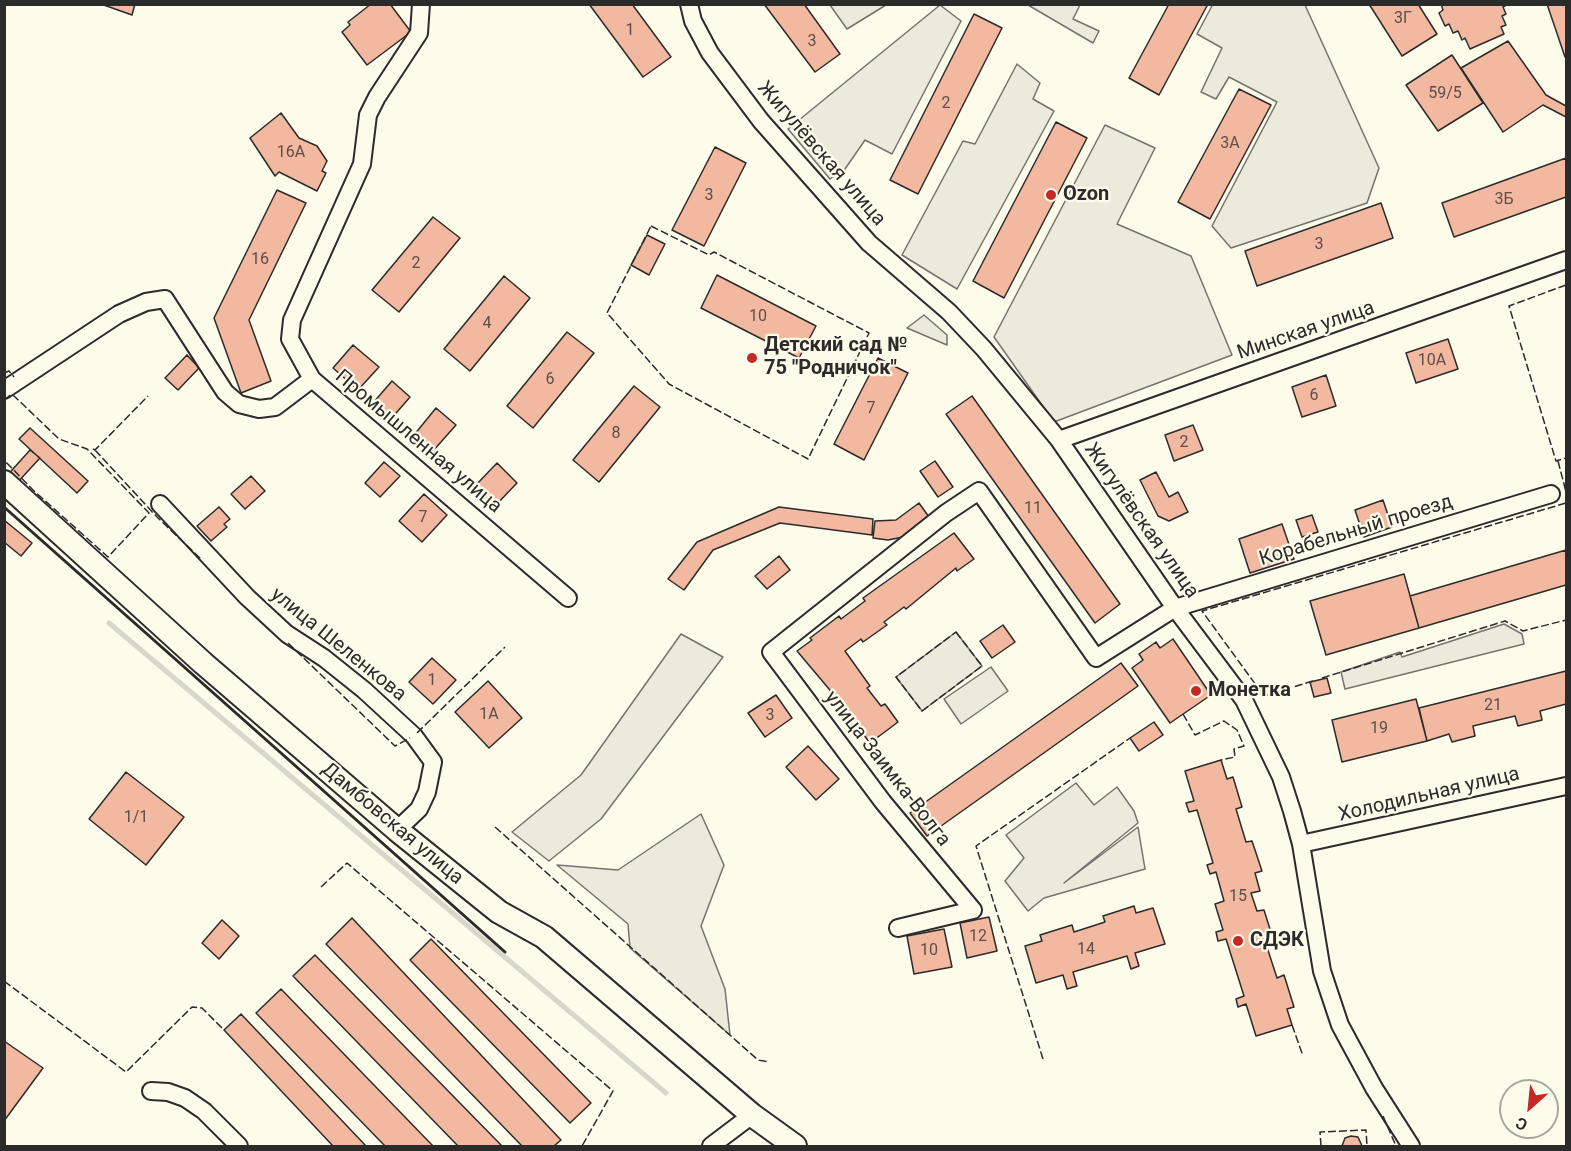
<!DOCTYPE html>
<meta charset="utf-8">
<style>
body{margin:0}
#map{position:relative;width:1571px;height:1151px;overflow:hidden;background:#fdfbea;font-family:Roboto,sans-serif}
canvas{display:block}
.frame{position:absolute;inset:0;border:6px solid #2b2b2b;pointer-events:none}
.north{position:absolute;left:1499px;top:1079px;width:60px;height:60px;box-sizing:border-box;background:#fdfbea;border:2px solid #a9a89e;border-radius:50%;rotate:207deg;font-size:16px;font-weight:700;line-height:24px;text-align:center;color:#2b2b2b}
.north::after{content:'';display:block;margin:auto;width:21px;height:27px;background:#c62828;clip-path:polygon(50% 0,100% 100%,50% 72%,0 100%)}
</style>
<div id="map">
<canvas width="1571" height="1151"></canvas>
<div class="frame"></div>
<div class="north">С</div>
</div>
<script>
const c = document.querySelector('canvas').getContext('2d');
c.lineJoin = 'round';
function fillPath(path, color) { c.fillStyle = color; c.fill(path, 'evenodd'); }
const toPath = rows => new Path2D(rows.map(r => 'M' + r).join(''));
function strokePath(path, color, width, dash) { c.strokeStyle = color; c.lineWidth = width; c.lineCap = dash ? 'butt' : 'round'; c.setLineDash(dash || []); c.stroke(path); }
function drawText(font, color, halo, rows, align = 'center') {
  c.font = font + ' Roboto,sans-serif'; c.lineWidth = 4.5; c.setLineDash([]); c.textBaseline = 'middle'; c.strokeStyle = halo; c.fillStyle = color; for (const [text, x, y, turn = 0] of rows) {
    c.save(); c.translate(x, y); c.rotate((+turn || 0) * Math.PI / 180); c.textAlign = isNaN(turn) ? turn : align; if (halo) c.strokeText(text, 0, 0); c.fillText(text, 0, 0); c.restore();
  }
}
const green = toPath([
 [1213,4,1305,5,1379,168,1367,203,1231,248,1212,226,1277,102,1229,77,1216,99,1201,92,1222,48,1197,34,1213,4],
 [830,5,886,5,847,29,830,5],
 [940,5,961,21,892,154,865,140,845,169,830,179,788,129,940,5],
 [1028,5,1080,5,1073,19,1099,31,1093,43,1028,5],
 [1017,64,1040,83,1033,99,1054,111,957,289,902,255,963,141,975,144,1017,64],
 [1105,125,1155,148,1117,224,1191,256,1232,355,1054,422,994,337,1105,125],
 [924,315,947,335,947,345,907,328,924,315],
 [1504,624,1522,634,1524,644,1345,689,1341,672,1400,652,1402,657,1504,624],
 [956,632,982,666,922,711,896,677,956,632],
 [681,634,723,657,601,819,549,861,512,832,581,775,681,634],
 [991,667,1008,691,961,724,944,699,991,667],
 [1076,783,1094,805,1117,787,1134,811,1138,823,1064,883,1138,827,1145,869,1044,898,1028,911,1005,881,1024,858,1006,835,1076,783],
 [701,814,724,865,701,926,725,989,730,1035,630,948,628,924,557,865,618,870,701,814]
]);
fillPath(green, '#ecebdb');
strokePath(green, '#74746e', 1.5);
strokePath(toPath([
 [109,623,666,1093]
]), '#d8d7c9', 5);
const building = toPath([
 [101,4,135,4,132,15,101,4],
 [371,4,390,4,411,32,367,65,342,32,350,25,348,22,371,4],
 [589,4,632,4,671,57,643,77,589,4],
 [764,4,804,4,840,54,815,72,764,4],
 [1169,4,1208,4,1159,95,1129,78,1169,4],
 [1369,4,1418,4,1437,34,1402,56,1369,4],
 [1441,4,1508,4,1503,7,1506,14,1502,16,1506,25,1501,27,1504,34,1470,49,1465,38,1462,40,1458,31,1453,33,1449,24,1445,26,1439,13,1443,10,1441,4],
 [1547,4,1566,4,1566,57,1565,57,1547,4],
 [974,14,1002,28,918,194,890,180,974,14],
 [1508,41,1546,95,1566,106,1566,117,1543,105,1503,132,1461,68,1508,41],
 [1452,55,1483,103,1438,131,1406,85,1452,55],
 [1239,89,1271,105,1210,219,1178,202,1239,89],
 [281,113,299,138,317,146,327,161,322,171,326,173,317,191,279,172,275,176,250,138,281,113],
 [1056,122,1087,138,1004,298,973,281,1056,122],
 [715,147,746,163,704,246,672,230,715,147],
 [1566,158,1566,197,1454,237,1442,203,1566,158],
 [277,190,306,203,249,320,271,381,241,393,214,318,277,190],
 [1381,203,1393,238,1257,286,1245,251,1381,203],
 [433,217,460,238,399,312,372,290,433,217],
 [647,235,665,244,649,275,631,265,647,235],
 [717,275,816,326,799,358,701,308,717,275],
 [504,276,530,298,470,371,444,349,504,276],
 [567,332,594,353,533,428,507,406,567,332],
 [1448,339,1458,369,1416,383,1406,353,1448,339],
 [353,345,379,367,358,390,333,368,353,345],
 [187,355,199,368,178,390,165,378,187,355],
 [878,358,908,373,864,460,834,444,878,358],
 [1326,375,1336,406,1302,417,1292,387,1326,375],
 [392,381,410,397,391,419,373,403,392,381],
 [634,386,660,407,599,482,573,460,634,386],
 [972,396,1120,604,1095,623,946,414,972,396],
 [436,408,456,425,433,451,414,435,436,408],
 [1193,425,1203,450,1174,461,1165,435,1193,425],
 [30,428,88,481,77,493,19,439,30,428],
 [30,450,40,458,4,497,4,479,30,450],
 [935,461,953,487,938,497,920,471,935,461],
 [384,462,400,476,380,497,365,483,384,462],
 [497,463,517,483,495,506,474,487,497,463],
 [1156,472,1169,497,1178,492,1188,512,1169,521,1158,516,1140,480,1156,472],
 [251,476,265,491,245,509,231,494,251,476],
 [424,494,447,515,422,542,399,521,424,494],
 [1383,500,1392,527,1364,537,1355,510,1383,500],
 [919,503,929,517,903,537,888,540,873,538,875,521,896,520,919,503],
 [219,507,230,519,224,524,227,527,211,541,197,526,219,507],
 [779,507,873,519,872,535,780,523,713,550,684,590,668,579,697,542,779,507],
 [1312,515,1318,532,1302,537,1296,520,1312,515],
 [4,520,32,543,21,556,4,542,4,520],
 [1282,524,1294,559,1250,573,1239,539,1282,524],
 [954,533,974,559,957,571,956,568,906,609,904,607,884,622,887,625,863,642,861,639,845,651,870,686,867,688,881,706,885,704,898,722,870,743,860,730,858,732,837,705,840,702,797,651,812,640,810,638,839,616,841,619,865,601,863,598,954,533],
 [1566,550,1566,585,1419,628,1410,596,1566,550],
 [779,556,790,570,767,589,755,576,779,556],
 [1404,574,1419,628,1326,655,1310,601,1404,574],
 [1003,625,1015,642,992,658,980,641,1003,625],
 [1173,639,1211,695,1170,723,1132,668,1143,660,1139,654,1156,642,1160,648,1173,639],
 [432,658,456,680,433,704,409,682,432,658],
 [1121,663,1138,686,927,836,910,813,1121,663],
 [1566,671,1566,704,1540,711,1542,720,1518,726,1515,716,1473,726,1475,736,1452,742,1449,734,1427,741,1419,708,1566,671],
 [1327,678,1331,693,1314,697,1310,682,1327,678],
 [488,681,522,718,489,748,455,712,488,681],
 [776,695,792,718,765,737,748,713,776,695],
 [1416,699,1427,741,1342,762,1332,720,1416,699],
 [1154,722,1163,735,1139,751,1130,738,1154,722],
 [808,746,839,779,816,800,786,767,808,746],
 [1221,760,1227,779,1233,777,1242,807,1236,809,1246,842,1252,841,1262,871,1255,873,1260,891,1251,893,1257,911,1264,910,1274,942,1266,944,1277,978,1284,975,1294,1007,1287,1009,1292,1025,1256,1036,1246,1004,1238,1007,1236,999,1244,996,1226,939,1218,941,1216,932,1223,930,1215,904,1224,901,1216,872,1210,874,1207,865,1213,863,1197,810,1189,812,1186,803,1194,801,1185,771,1221,760],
 [126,772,184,817,146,865,89,819,126,772],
 [1134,906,1136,913,1153,908,1165,944,1135,953,1139,966,1131,969,1127,956,1073,972,1077,986,1067,989,1063,975,1036,983,1025,946,1042,941,1040,935,1072,925,1074,932,1105,922,1103,916,1134,906],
 [989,917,997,951,967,958,960,923,989,917],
 [352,918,561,1140,554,1146,522,1146,326,944,352,918],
 [222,920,239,936,219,959,202,943,222,920],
 [944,929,952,967,914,974,907,936,944,929],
 [431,939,591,1103,570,1123,410,960,431,939],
 [315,955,502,1146,458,1146,293,976,315,955],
 [281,989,433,1146,385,1146,256,1013,281,989],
 [241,1014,366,1146,333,1146,224,1030,241,1014],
 [4,1041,43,1068,4,1121,4,1041],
 [1351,1136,1358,1137,1362,1146,1342,1146,1345,1138,1351,1136]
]);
fillPath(building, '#f2b8a0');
strokePath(building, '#2b2b2b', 1.5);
const street = toPath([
 [689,4,693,21,710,53,761,121,869,243,949,312,984,349,1059,440,1175,608,1244,700,1281,777,1292,811,1301,844,1322,971,1340,1025,1374,1088,1411,1146],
 [312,379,290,339,292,320,362,164,368,115,377,97,419,33,421,4],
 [4,390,119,314,146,302,165,299,225,392,239,404,259,409,275,407,312,379,568,598],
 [1059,440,1566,260],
 [160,504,247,597,287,634,324,658,364,690,414,736,433,762,427,792,419,809,397,830],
 [1301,844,1566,786],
 [898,928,973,910,883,802,771,652,946,513,979,491,1096,658,1175,608,1551,494],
 [151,1091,168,1092,185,1098,204,1111,239,1146],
 [711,1146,752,1115]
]);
const secondary = toPath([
 [4,482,203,663,397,830,499,912,544,937,752,1115,795,1146]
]);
strokePath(street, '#2b2b2b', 20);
strokePath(secondary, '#2b2b2b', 26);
strokePath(street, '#fdfbea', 16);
strokePath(secondary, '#fdfbea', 22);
strokePath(toPath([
 [651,226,709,255,714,252,869,333,808,459,669,384,607,313,651,226],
 [1566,285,1509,306,1556,461,1566,458],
 [4,373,9,371,14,377],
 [4,400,12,394,59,439,87,449,149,513,108,557,33,490,4,460],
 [93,449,95,450,148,396],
 [95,450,157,517,202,560],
 [1558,461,1566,492],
 [956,632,982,666,922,711,896,677,956,632],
 [288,643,395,746,410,738],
 [1322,678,1505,621,1523,631,1566,620],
 [1313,681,1264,696,1202,611,1566,503],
 [1183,714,1195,735,1224,721,1237,730,1244,746,1234,749,1235,757,1221,760],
 [417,733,505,647],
 [495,827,758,1060,769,1062],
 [321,887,347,863,613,1091,582,1146],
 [4,981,126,1072,192,1007,202,1008,224,1030],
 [1292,1025,1303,1056],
 [1043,1059,976,846,1130,738],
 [1383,1116,1396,1146],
 [1321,1146,1320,1132,1366,1130,1367,1146]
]), '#2b2b2b', 1.5, [8, 3]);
strokePath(toPath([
 [4,507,505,952]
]), '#2b2b2b', 3);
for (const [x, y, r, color] of [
 [1051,195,6,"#c62828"],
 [752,358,6,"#c62828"],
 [1196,691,6,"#c62828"],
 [1238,941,6,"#c62828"]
]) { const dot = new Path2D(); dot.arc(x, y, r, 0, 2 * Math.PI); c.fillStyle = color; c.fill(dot); strokePath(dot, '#fdfbea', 2); }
drawText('16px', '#5d4e48', null, [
 ["3Г",1403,19],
 ["1",630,31],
 ["3",812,42],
 ["59/5",1445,94],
 ["2",946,104],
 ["3А",1230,144],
 ["16А",291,153],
 ["3",709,196],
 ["3Б",1504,200],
 ["3",1319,245],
 ["16",260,260],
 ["2",416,264],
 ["10",758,317],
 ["4",487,324],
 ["10А",1432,361],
 ["6",550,380],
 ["6",1314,396],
 ["7",871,409],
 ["8",616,434],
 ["2",1184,443],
 ["11",1033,509],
 ["7",423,518],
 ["1",432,681],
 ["21",1493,706],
 ["1А",489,715],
 ["3",770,716],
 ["19",1379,729],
 ["1/1",136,818],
 ["15",1238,897],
 ["12",978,937],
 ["14",1086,950],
 ["10",929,951]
]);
drawText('20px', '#2b2b2b', '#fdfbea', [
 ["Жигулёвская улица",821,154,49],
 ["Минская улица",1306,331,-19],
 ["Промышленная улица",418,442,40],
 ["Жигулёвская улица",1141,521,55],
 ["Корабельный проезд",1356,531,-17],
 ["улица Шеленкова",338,645,39],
 ["улица Заимка-Волга",887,769,52],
 ["Холодильная улица",1429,795,-13],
 ["Дамбовская улица",392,824,40]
]);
drawText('bold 20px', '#2b2b2b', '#fdfbea', [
 ["Ozon",1063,195],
 ["Детский сад №",764,346],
 ["75 \"Родничок\"",764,369],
 ["Монетка",1208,691],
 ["СДЭК",1250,941]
], 'left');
</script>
